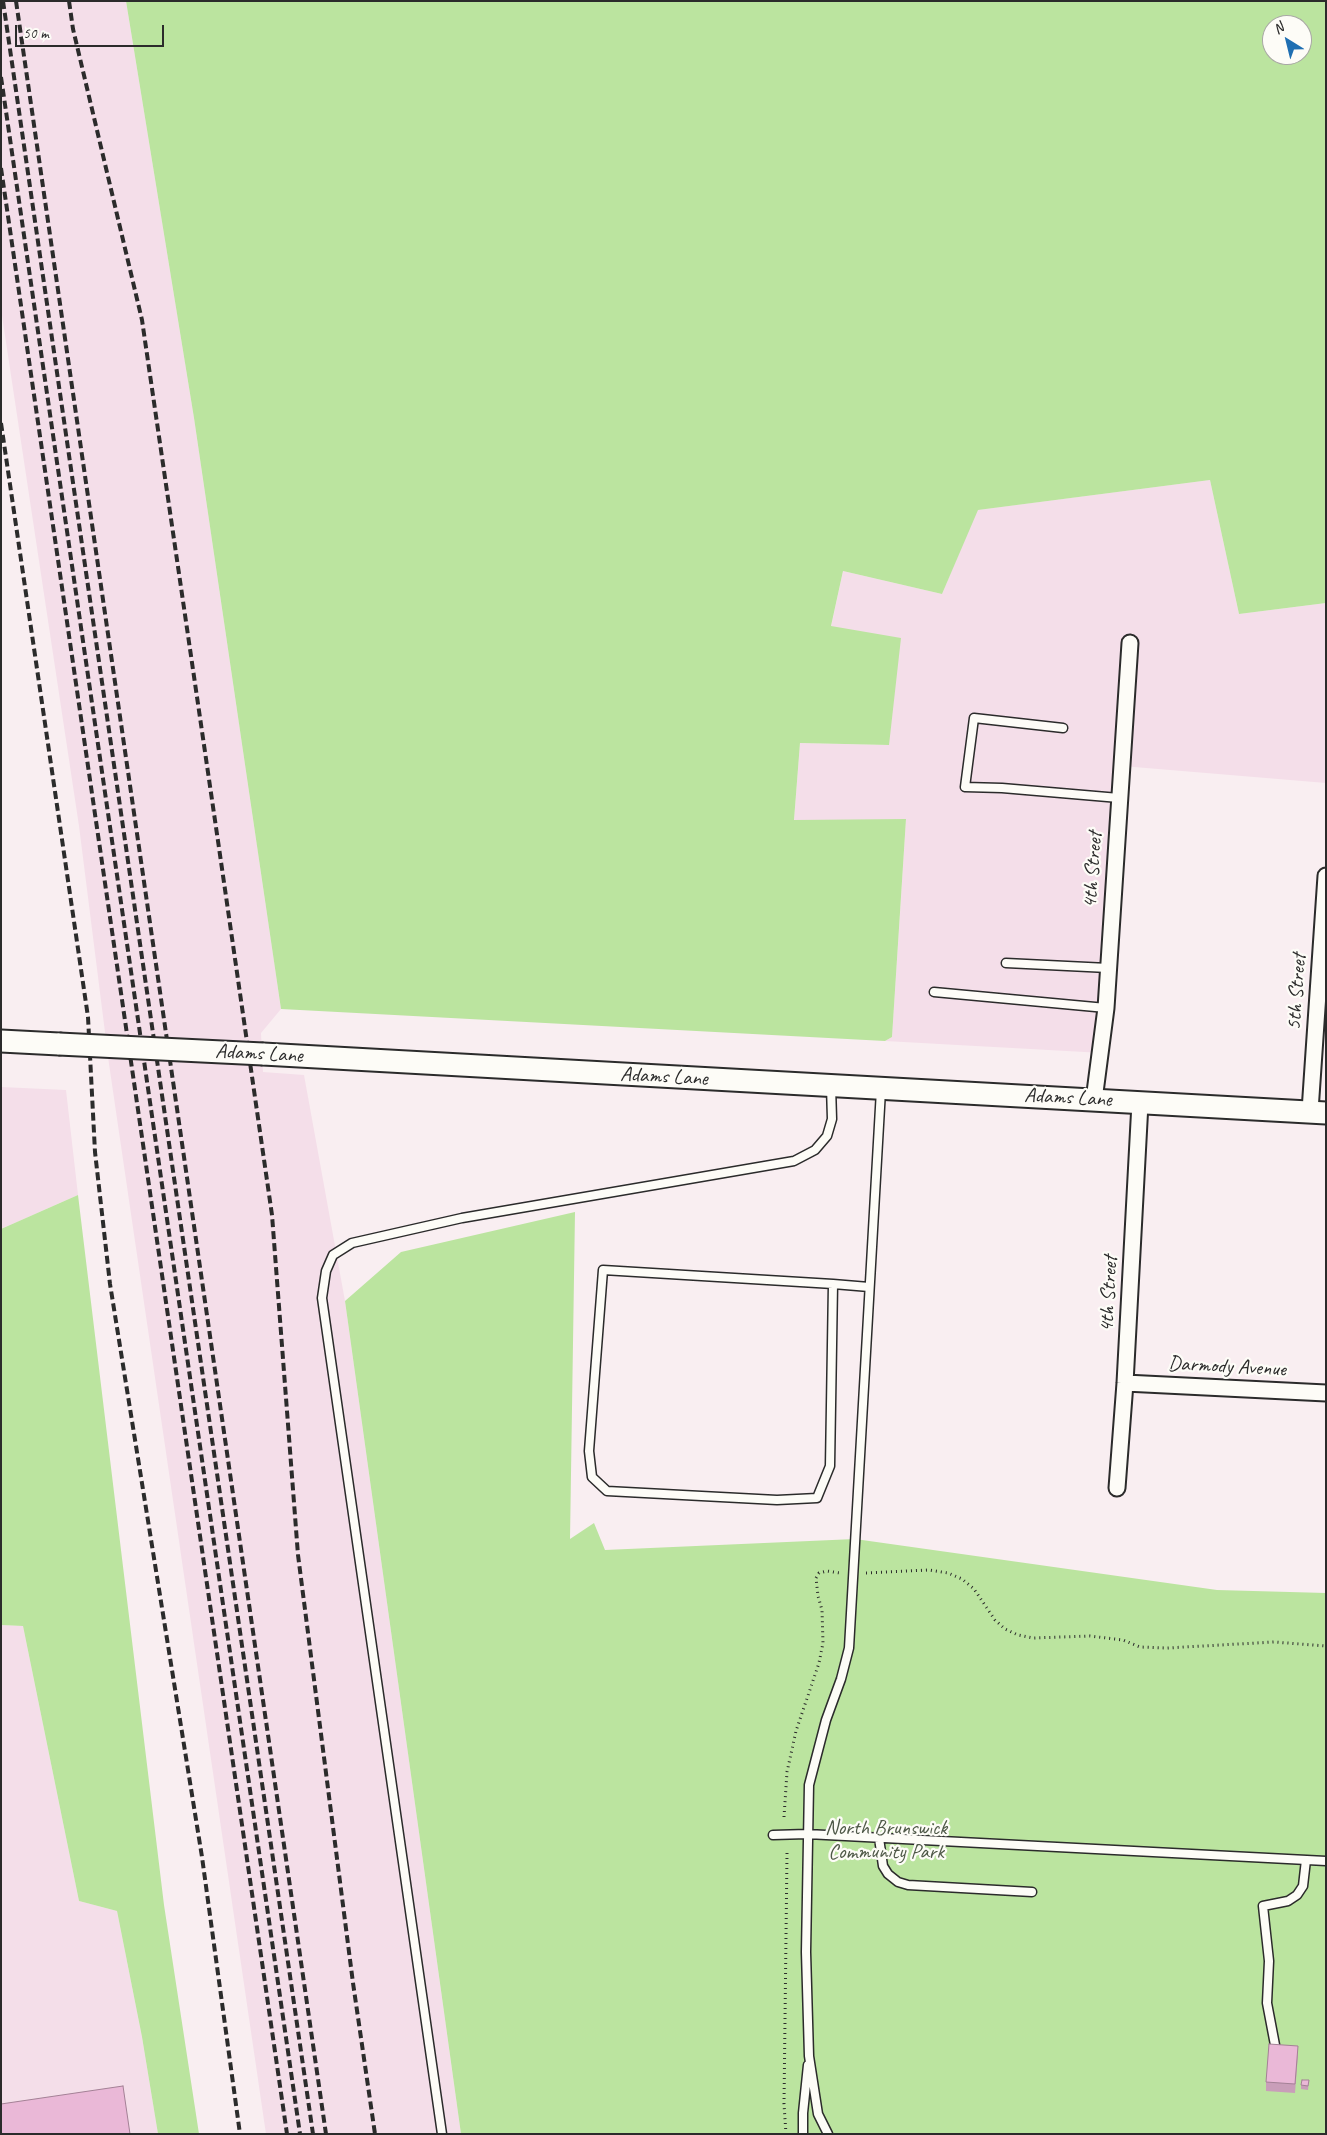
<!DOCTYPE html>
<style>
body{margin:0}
#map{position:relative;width:1327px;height:2135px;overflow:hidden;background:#f9eef1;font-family:Caveat,sans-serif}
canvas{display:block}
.frame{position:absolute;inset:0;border:2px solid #2b2b2b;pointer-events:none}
.north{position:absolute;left:1262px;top:15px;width:50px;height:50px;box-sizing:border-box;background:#fdfcf7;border:1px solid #a9a8a5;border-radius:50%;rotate:324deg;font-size:14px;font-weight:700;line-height:20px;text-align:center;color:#2b2b2b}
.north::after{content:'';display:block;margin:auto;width:18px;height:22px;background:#1f6fb2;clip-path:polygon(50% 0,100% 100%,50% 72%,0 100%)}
.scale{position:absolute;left:15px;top:25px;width:149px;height:22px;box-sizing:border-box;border:2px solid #2b2b2b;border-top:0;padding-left:6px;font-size:15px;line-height:18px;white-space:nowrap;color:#2b2b2b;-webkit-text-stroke:4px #fdfcf7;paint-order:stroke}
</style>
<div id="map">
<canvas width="1327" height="2135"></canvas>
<div class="frame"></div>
<div class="north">N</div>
<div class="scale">50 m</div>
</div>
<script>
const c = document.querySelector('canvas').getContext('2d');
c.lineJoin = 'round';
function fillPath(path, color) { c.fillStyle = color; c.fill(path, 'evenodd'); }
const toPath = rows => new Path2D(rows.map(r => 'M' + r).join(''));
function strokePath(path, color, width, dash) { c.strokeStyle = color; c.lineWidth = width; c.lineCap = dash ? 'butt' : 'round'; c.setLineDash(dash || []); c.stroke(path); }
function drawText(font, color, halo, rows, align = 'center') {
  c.font = font + ' Caveat,sans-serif'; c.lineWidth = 4.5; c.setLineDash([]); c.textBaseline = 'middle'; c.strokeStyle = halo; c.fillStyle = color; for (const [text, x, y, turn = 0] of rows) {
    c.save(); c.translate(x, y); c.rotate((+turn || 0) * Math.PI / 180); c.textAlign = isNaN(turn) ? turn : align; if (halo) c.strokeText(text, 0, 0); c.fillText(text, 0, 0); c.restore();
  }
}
fillPath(toPath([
 [1,1,126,1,194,418,281,1009,261,1033,263,1072,304,1075,345,1301,461,2134,266,2134,109,1064,79,826,1,309],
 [1210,480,1239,614,1326,603,1326,783,1122,766,1103,1053,885,1041,892,1037,906,820,794,821,800,743,888,745,831,627,843,571,942,594,977,510],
 [1,1087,66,1090,78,1195,1,1229],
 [1,1625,23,1626,79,1901,117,1911,142,2037,158,2134,1,2134]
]), '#f4dee9');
fillPath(toPath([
 [126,1,1326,1,1326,603,1239,614,1210,480,978,510,942,594,843,571,831,626,901,638,889,745,800,743,794,820,906,819,892,1037,885,1041,281,1009,194,418],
 [1272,25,1302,25,1302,55,1272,55],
 [78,1195,164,1905,199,2134,158,2134,142,2037,117,1911,79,1901,23,1626,1,1625,1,1229],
 [575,1212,570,1539,594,1523,605,1550,855,1539,1217,1590,1326,1593,1326,2134,461,2134,345,1301,401,1252]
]), '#bbe49f');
const lane = toPath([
 [1063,728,974,718,965,787,1002,788,1119,798],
 [1006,963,1108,968],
 [934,992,1106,1008],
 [833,1284,830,1466,817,1498,777,1500,607,1491,592,1477,589,1451,603,1270,833,1284,869,1287],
 [773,1835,807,1834,1326,1861],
 [879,1838,883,1866,888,1874,898,1882,908,1885,1032,1892],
 [1275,2045,1267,2003,1269,1961,1263,1906,1288,1901,1297,1895,1303,1886,1306,1860],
 [442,2134,322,1298,326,1271,333,1255,352,1243,462,1218,794,1161,815,1150,827,1136,832,1119,831,1086],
 [803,2134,803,2113,808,2065],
 [828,2134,818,2114,809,2056,806,1952,809,1785,826,1720,841,1679,849,1648,881,1090]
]);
const street = toPath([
 [1094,1100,1106,1008,1130,643],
 [1310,1111,1326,876],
 [1125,1383,1326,1393],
 [1117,1488,1125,1383,1140,1103]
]);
const secondary = toPath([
 [1,1041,59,1044],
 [263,1054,1326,1113]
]);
strokePath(lane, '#2b2b2b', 11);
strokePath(street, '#2b2b2b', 19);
strokePath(secondary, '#2b2b2b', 25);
strokePath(toPath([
 [866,1573,929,1570,948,1573,962,1579,974,1589,995,1620,1005,1629,1018,1635,1033,1638,1090,1636,1123,1640,1140,1647,1167,1648,1274,1642,1326,1646],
 [784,1817,787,1772,796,1731,819,1663,823,1643,822,1610,818,1596,816,1578,819,1573,827,1571,840,1573],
 [786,2134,784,2104,787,1853]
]), '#2b2b2b', 3, [1, 4]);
strokePath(lane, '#fdfcf7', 8);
strokePath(street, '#fdfcf7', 15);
strokePath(secondary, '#fdfcf7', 21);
strokePath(toPath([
 [3,1,313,2134],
 [16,1,326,2134],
 [69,1,73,29,142,320,218,841,272,1215,298,1555,353,1983,375,2134],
 [1,77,300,2134],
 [1,168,287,2134],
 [1,423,88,1017,95,1152,110,1284,202,1857,240,2134]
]), '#2b2b2b', 4, [8, 4]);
const secondaryBridge = toPath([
 [59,1044,263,1054]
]);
strokePath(secondaryBridge, '#2b2b2b', 25, []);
strokePath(secondaryBridge, '#fdfcf7', 21);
fillPath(toPath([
 [1298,2054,1295,2093,1266,2091,1266,2082],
 [1309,2080,1308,2090,1301,2089,1301,2085]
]), '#c99eb9');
const building = toPath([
 [1269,2044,1298,2046,1295,2084,1266,2082,1269,2044],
 [1302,2080,1309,2080,1308,2086,1301,2085,1302,2080],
 [123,2086,130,2134,1,2134,1,2104,123,2086]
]);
fillPath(building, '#eab8d7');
strokePath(building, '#a48196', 1);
drawText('21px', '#2b2b2b', '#fdfcf7', [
 ["4th Street",1093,870,-86],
 ["5th Street",1297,992,-86],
 ["Adams Lane",259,1054,3],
 ["Adams Lane",664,1077,3],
 ["Adams Lane",1068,1098,3],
 ["4th Street",1109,1294,-87],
 ["Darmody Avenue",1227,1367,3]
]);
drawText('21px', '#4f5948', '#fdfcf7', [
 ["North Brunswick",886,1828],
 ["Community Park",886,1852]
]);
</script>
